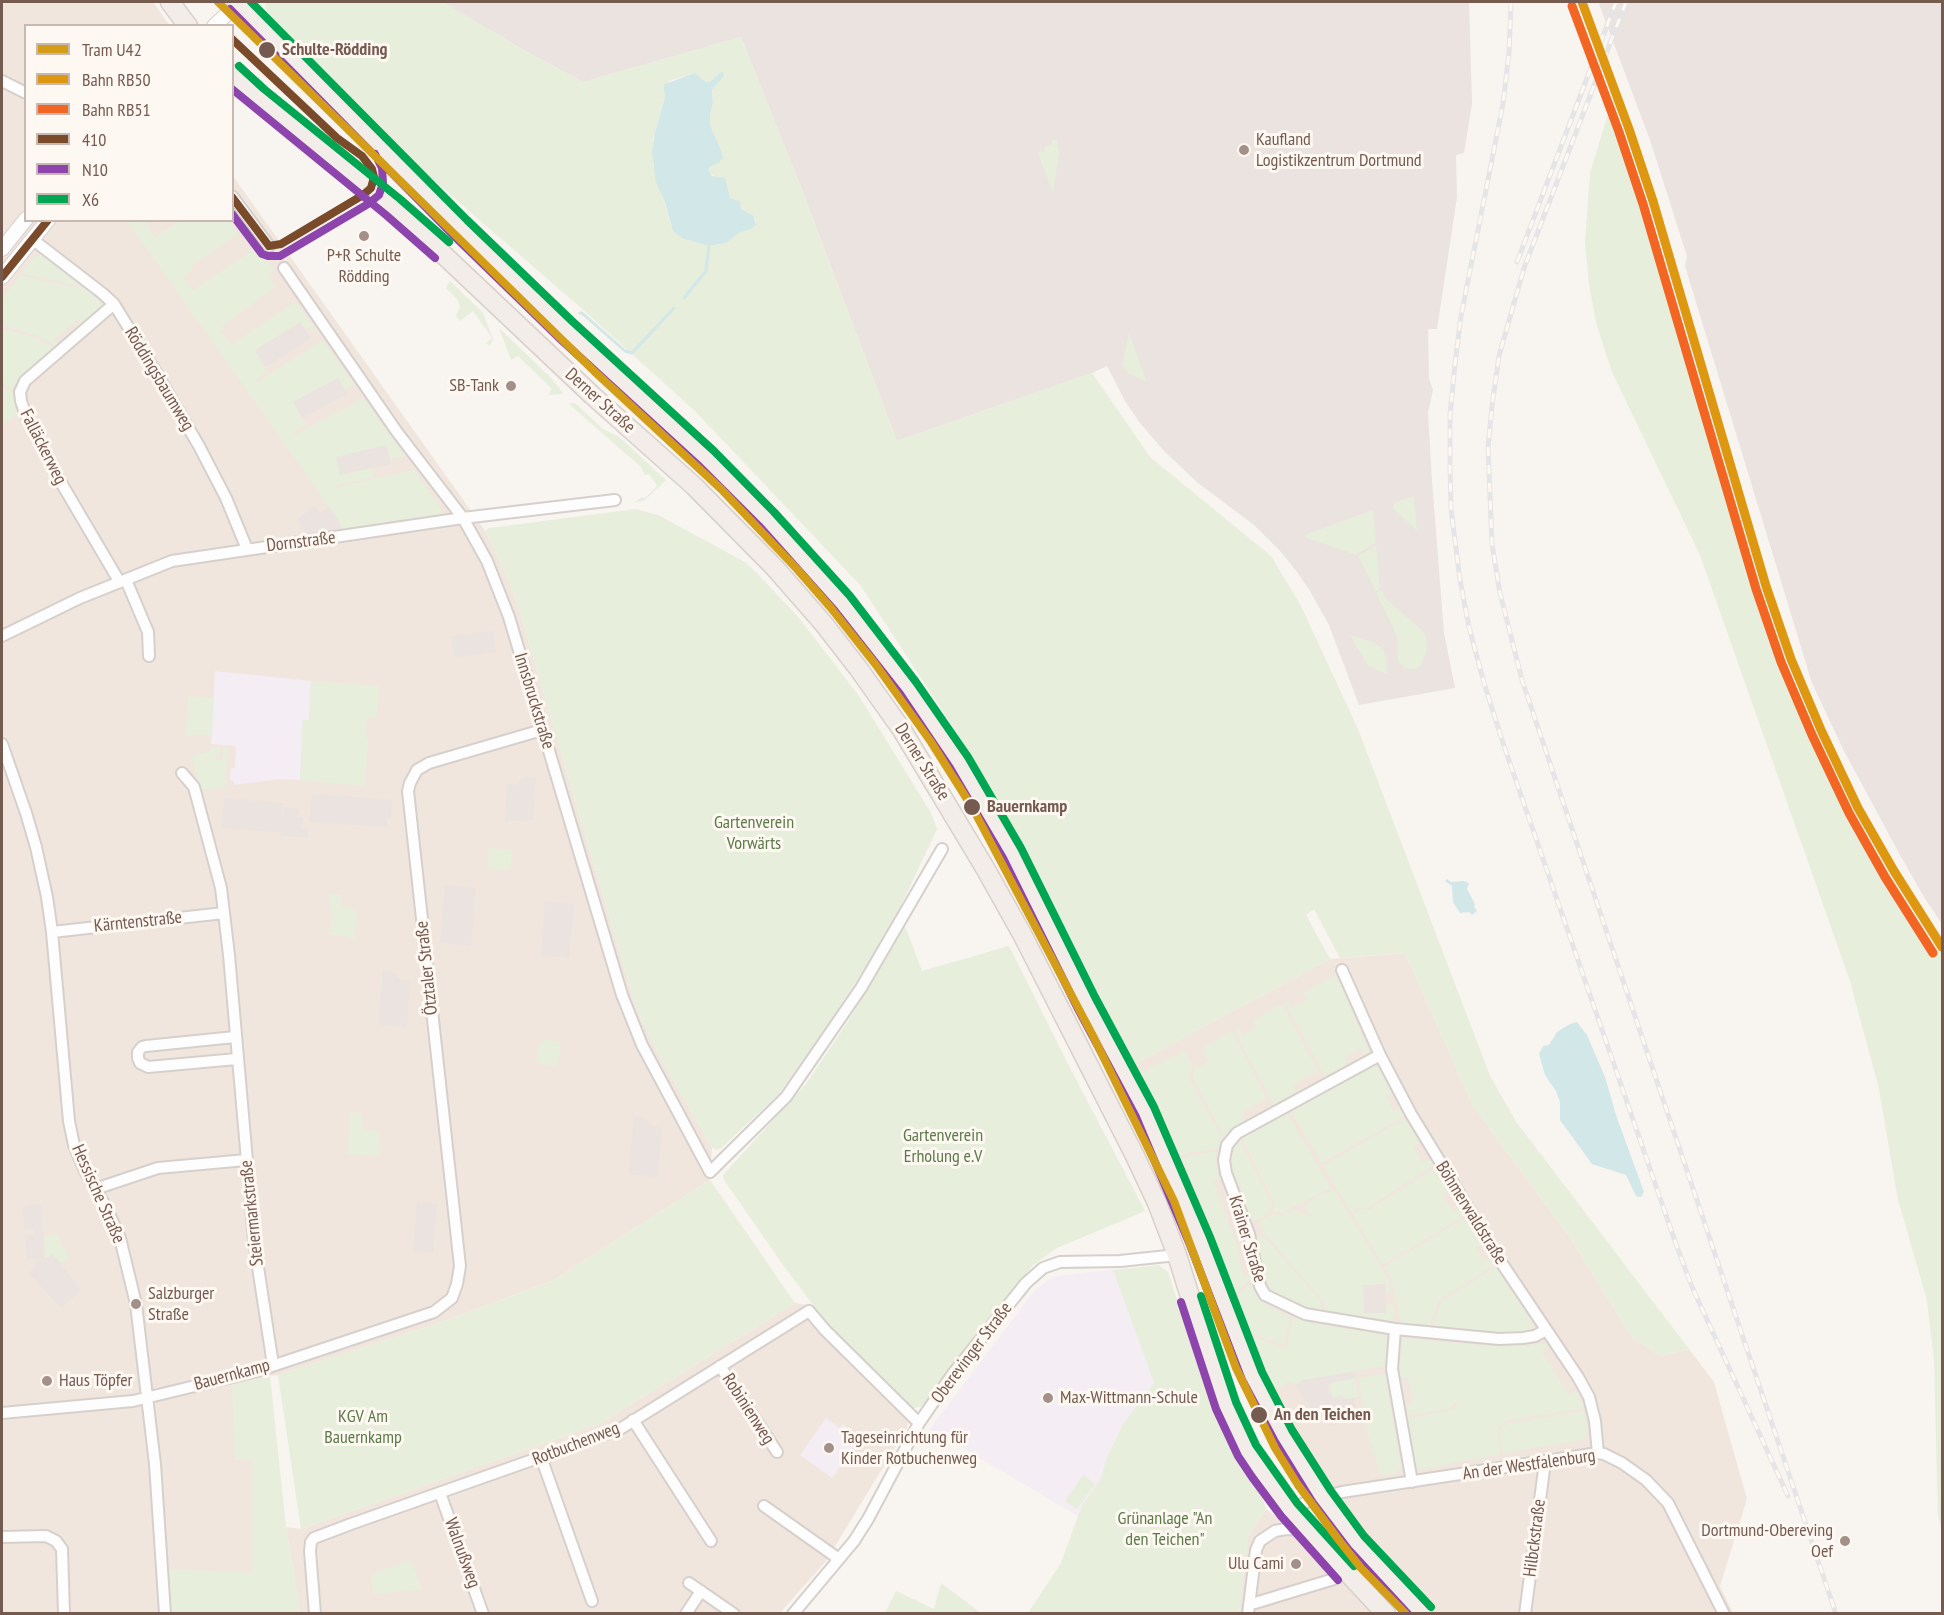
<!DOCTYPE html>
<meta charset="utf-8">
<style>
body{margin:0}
#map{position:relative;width:1944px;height:1615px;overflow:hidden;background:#f8f4f0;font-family:"PT Sans Narrow",sans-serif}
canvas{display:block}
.frame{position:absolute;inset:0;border:3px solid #755a50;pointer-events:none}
.legend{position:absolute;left:24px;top:24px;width:210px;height:198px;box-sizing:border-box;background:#fef8f2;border:2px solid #c7b9b1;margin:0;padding:8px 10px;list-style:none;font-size:18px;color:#755a50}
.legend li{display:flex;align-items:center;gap:12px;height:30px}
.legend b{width:30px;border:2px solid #c7b9b1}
</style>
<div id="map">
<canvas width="1944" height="1615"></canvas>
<div class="frame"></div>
<ul class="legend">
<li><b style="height:8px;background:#d39d18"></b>Tram U42</li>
<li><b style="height:8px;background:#dd9710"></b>Bahn RB50</li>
<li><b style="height:8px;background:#f26522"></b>Bahn RB51</li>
<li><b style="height:8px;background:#7a4b2a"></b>410</li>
<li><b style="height:8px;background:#8e44ad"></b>N10</li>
<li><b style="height:8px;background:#00a651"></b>X6</li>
</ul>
</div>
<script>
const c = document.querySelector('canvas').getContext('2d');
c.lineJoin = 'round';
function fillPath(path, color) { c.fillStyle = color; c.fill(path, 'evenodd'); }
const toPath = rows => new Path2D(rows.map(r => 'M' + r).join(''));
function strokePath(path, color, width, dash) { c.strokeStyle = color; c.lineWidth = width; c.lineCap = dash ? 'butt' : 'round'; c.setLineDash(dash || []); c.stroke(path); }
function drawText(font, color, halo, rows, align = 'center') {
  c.font = font + ' "PT Sans Narrow",sans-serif'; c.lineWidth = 6; c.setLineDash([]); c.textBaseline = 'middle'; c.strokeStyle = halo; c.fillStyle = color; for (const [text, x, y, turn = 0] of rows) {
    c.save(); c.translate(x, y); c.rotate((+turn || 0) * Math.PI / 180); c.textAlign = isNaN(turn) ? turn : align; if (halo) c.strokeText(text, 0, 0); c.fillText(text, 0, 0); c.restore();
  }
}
fillPath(toPath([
 [2,2,153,2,169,25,26,26,26,220,232,220,233,176,486,532,512,588,523,622,636,1008,661,1059,712,1147,710,1180,552,1281,439,1323,278,1375,270,1376,236,1460,252,1460,252,1574,169,1570,172,1613,2,1614],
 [1405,953,1473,1106,1569,1236,1632,1337,1660,1356,1689,1349,1714,1382,1747,1499,1720,1586,1733,1613,1432,1613,1401,1587,1332,1504,1285,1429,1252,1360,1130,1066,1330,959],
 [795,1303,813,1306,829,1326,909,1407,907,1428,826,1561,780,1613,300,1613,286,1527,301,1529,601,1423],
 [1266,1509,1310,1542,1380,1614,1239,1614,1248,1536]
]), '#f0e6de');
fillPath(toPath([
 [442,2,1469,2,1472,104,1464,153,1456,155,1457,197,1437,329,1428,329,1429,379,1433,390,1428,413,1432,481,1444,633,1455,688,1359,705,1329,625,1310,591,1297,572,1281,552,1254,525,1198,483,1164,451,1140,423,1125,401,1107,366,1092,373,897,441,802,190,741,37,583,82,527,52],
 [1601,2,1942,2,1942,924,1924,897,1900,855,1843,749,1812,683,1685,266,1687,256,1650,140,1599,4],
 [300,322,311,338,266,367,255,351],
 [338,378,347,394,301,419,292,402],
 [387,445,391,464,340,475,336,457],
 [315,506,320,513,329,507,337,518,342,530,304,535,302,526,297,519],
 [493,631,496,652,454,657,452,636],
 [525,776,536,777,533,820,505,821,507,784,517,785],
 [312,794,392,800,391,819,387,819,387,827,309,822],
 [224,798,283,803,282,816,284,815,284,807,299,809,298,817,303,817,302,829,309,830,308,838,283,836,280,832,222,828],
 [445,885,476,888,471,946,440,943],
 [545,901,574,904,569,958,541,955],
 [383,970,391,971,402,981,410,981,407,1027,378,1025],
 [634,1116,643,1117,652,1126,662,1127,658,1177,629,1174],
 [417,1202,437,1204,433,1253,413,1251],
 [41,1204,45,1258,52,1253,81,1290,61,1308,29,1273,35,1267,35,1259,27,1259,25,1236,34,1234,33,1229,24,1230,23,1206],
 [1385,1284,1386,1313,1364,1314,1363,1285],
 [1354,1371,1359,1397,1353,1402,1358,1410,1332,1426,1325,1415,1317,1420,1296,1385,1303,1380]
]), '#eae3df');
fillPath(toPath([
 [215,671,311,681,309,720,303,720,300,780,279,779,234,785,234,781,230,780,231,768,235,768,236,746,211,744],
 [1113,1270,1154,1383,1123,1424,1106,1460,1101,1478,1082,1505,1078,1516,930,1429,1035,1290,1054,1276],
 [826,1418,840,1428,843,1424,847,1427,845,1431,857,1442,832,1478,800,1455]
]), '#f4edf4');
fillPath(toPath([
 [267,2,442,2,527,52,583,82,741,37,802,190,897,441,1092,373,1150,457,1271,556,1301,606,1358,729,1490,1076,1517,1123,1689,1349,1660,1356,1632,1337,1569,1236,1473,1106,1405,953,1340,958,1314,909,1306,915,1330,959,1130,1066,968,750,861,586,695,411,580,307,379,133,269,16,265,6],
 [695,73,708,83,724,76,712,90,713,102,710,116,710,125,721,150,718,163,712,165,708,171,709,174,715,176,728,193,730,198,740,201,741,209,754,216,756,221,756,225,741,232,726,243,709,246,671,226,653,165,653,140,669,81],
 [1613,98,1791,676,1845,793,1942,955,1942,1531,1938,1516,1934,1361,1927,1300,1898,1200,1879,1089,1850,981,1700,555,1612,372,1596,323,1589,283,1585,243,1590,173],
 [1057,139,1059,153,1053,193,1038,154,1041,149,1042,153,1045,151,1044,147,1052,144,1052,141],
 [127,221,149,221,146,223,155,237,180,221,232,221,230,222,238,234,190,267,192,271,183,277,193,290,258,247,274,270,268,275,276,287,222,326,224,329,221,331,231,345,296,301,315,329,312,332,309,326,305,329,300,322,255,350,267,372,255,380,257,382,323,340,354,385,345,390,338,378,293,402,306,425,294,432,295,435,364,398,405,456,390,459,386,445,336,457,340,475,372,468,374,477,336,485,336,487,415,470,441,509,440,515,436,518,342,530,337,518],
 [41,255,80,283,79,286,22,273,35,256],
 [20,275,81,289,82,285,98,297,101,305,100,310,83,325,78,319,55,339,60,345,58,347,38,336,2,325,2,299],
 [450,281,483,313,493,339,491,345,488,345,486,343,492,338,473,311,460,321,456,316,460,307,458,300,446,288],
 [2,328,37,339,55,349,20,378,13,389,2,383],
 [499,328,550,377,564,394,548,395,552,389,518,356,511,360],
 [1129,333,1146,379,1145,381,1129,374,1123,367,1122,362,1123,361],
 [2,386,13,392,21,413,2,424],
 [570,403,575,403,603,429,619,437,666,480,644,501,635,502,642,497,644,499,657,486,649,474,645,475,641,467,569,404],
 [1414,496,1417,531,1392,508,1396,502],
 [636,509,658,515,745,562,754,570,799,618,859,696,931,813,937,829,888,933,823,1032,778,1095,720,1149,716,1150,712,1147,661,1059,636,1008,523,622,512,588,486,532,486,530,489,528],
 [1373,510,1376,543,1356,555,1305,537,1305,535],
 [1376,545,1380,589,1376,591,1358,556],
 [1382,590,1385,598,1420,628,1425,634,1427,642,1426,654,1420,666,1416,669,1404,668,1398,660,1397,636,1376,593],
 [1350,635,1375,643,1383,649,1386,657,1387,674,1368,666],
 [311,681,379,686,377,718,367,717,365,734,368,740,365,786,300,780,303,720,309,720],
 [188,696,214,698,212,736,196,734,186,736],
 [211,747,220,747,219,755,215,755,215,759,222,760,224,747,228,747,225,787,201,790,192,756,211,751],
 [489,848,512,850,510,870,487,868],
 [328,894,342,895,341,907,352,908,357,914,354,942,347,937,329,935,332,915],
 [905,926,922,971,1009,946,1069,1066,1145,1211,1057,1248,1033,1265,922,1406,915,1408,909,1407,829,1326,786,1269,724,1180,723,1175,806,1084,847,1023],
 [1336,975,1369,1051,1364,1055,1361,1048,1345,1056,1348,1063,1325,1076,1285,1002,1288,1001,1292,1008,1307,1000,1303,993],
 [1282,1004,1322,1078,1317,1071,1293,1084,1296,1092,1274,1104,1244,1050,1236,1029,1238,1028,1242,1035,1256,1027,1253,1020],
 [1233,1031,1242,1051,1271,1106,1266,1099,1242,1112,1245,1120,1231,1129,1224,1137,1193,1078,1194,1069,1208,1062,1203,1051,1205,1046],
 [545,1040,561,1042,557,1066,536,1063,539,1044],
 [1185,1051,1192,1064,1189,1078,1222,1139,1218,1149,1192,1152,1180,1155,1140,1074],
 [1374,1066,1380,1069,1392,1093,1386,1097,1393,1111,1400,1108,1405,1116,1322,1163,1290,1110],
 [350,1112,362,1113,362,1130,380,1131,379,1156,348,1154],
 [1287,1113,1331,1188,1281,1213,1273,1212,1275,1204,1242,1138],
 [1406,1118,1420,1142,1413,1146,1423,1163,1431,1159,1434,1165,1367,1208,1358,1208,1352,1213,1323,1166],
 [1239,1139,1272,1205,1271,1209,1261,1219,1252,1222,1230,1161,1234,1146],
 [1209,1152,1217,1152,1215,1163,1220,1178,1213,1181,1237,1245,1243,1276,1251,1275,1251,1279,1235,1294,1212,1230,1182,1159],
 [1436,1168,1450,1191,1443,1195,1453,1212,1461,1208,1465,1215,1383,1265,1353,1215,1359,1210,1369,1210],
 [710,1180,795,1303,601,1423,301,1529,278,1375,439,1323,552,1281],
 [1332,1190,1335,1191,1389,1280,1391,1291,1389,1293,1386,1293,1385,1284,1363,1285,1364,1313,1386,1313,1386,1304,1393,1305,1394,1316,1392,1322,1326,1312,1323,1301,1268,1237,1265,1237,1259,1222,1271,1214,1282,1215,1293,1210,1311,1217,1306,1209,1308,1202],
 [1467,1217,1483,1244,1476,1248,1484,1261,1491,1257,1496,1264,1439,1300,1430,1326,1401,1323,1392,1280,1384,1267],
 [58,1233,62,1248,65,1247,68,1260,60,1263,52,1254,45,1259,44,1237],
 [1257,1237,1266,1239,1320,1300,1323,1311,1288,1301,1270,1291,1265,1281],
 [1159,1265,1168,1272,1200,1372,1231,1448,1263,1499,1266,1509,1248,1536,1239,1613,1028,1613,1061,1563,1082,1505,1101,1478,1106,1460,1123,1424,1154,1383,1113,1270],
 [1497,1266,1533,1324,1531,1330,1528,1332,1505,1333,1433,1327,1441,1302],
 [1252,1285,1263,1303,1290,1317,1284,1345,1250,1333,1236,1297,1247,1287],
 [1293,1317,1313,1323,1384,1335,1387,1342,1385,1366,1303,1380,1296,1385,1288,1382,1275,1390,1251,1336,1286,1349],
 [1404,1338,1488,1346,1545,1344,1548,1347,1542,1352,1569,1395,1577,1391,1584,1408,1506,1421,1497,1428,1500,1454,1424,1469,1416,1468,1414,1464,1407,1419,1452,1410,1458,1404,1457,1400,1450,1409,1406,1416,1404,1406,1413,1404,1408,1377,1400,1378,1401,1342],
 [1385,1374,1401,1468,1395,1474,1380,1475,1368,1434,1359,1378],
 [270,1376,286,1527,300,1613,172,1613,169,1569,252,1573,252,1460,235,1460,232,1385],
 [1355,1378,1359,1397,1345,1399,1341,1396,1333,1398,1329,1391,1329,1385,1331,1383],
 [1584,1411,1588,1431,1585,1438,1582,1440,1503,1453,1500,1429,1507,1424],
 [1083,1475,1095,1484,1077,1509,1065,1501],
 [411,1560,422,1590,373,1594,371,1574],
 [941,1583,981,1613,885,1613,896,1591,934,1609]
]), '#e7eedc');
fillPath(toPath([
 [721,72,723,72,724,76,712,90,713,102,710,116,710,125,721,150,723,158,718,163,710,167,708,171,712,176,725,178,730,198,740,201,741,209,754,216,756,225,751,229,741,232,726,243,709,246,682,238,673,231,664,200,656,182,652,153,655,132,665,97,664,86,665,84,695,73,706,82,710,82],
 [1447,879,1451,882,1463,881,1469,883,1467,889,1475,904,1474,907,1477,911,1472,915,1469,912,1460,913,1453,902,1452,886,1445,881],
 [1577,1022,1587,1035,1605,1077,1617,1118,1644,1192,1641,1197,1636,1196,1626,1175,1592,1164,1560,1120,1560,1102,1556,1091,1545,1075,1539,1054,1543,1046,1549,1045,1557,1032,1570,1024]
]), '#d2e7e8');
strokePath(toPath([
 [684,298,706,271,709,246],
 [580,313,582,313,625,351,632,353,674,308]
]), '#d2e7e8', 3);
const minor = toPath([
 [2,81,26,93],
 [232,196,269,246],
 [32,239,102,293,114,304,154,369,199,446,226,498,247,549],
 [284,268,397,432,463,518,487,561,509,617,622,995,642,1045,710,1172,786,1097,861,988,942,849],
 [114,304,25,381,20,392,21,401,25,413,56,474,119,581],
 [126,580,148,632,149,656],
 [2,636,80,598,172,561,463,518,615,500],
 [2,744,26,813,36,847,47,897,52,932,69,1121,74,1145,85,1171,106,1207,120,1238,136,1304,155,1464,165,1614],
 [182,773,194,787,221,888,229,955,254,1241,273,1365],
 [52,932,224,913],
 [1342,970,1380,1055,1411,1114,1501,1262,1578,1377,1589,1397,1595,1421,1598,1453],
 [235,1037,146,1046,142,1047,138,1052,138,1058,140,1063,148,1067,237,1059],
 [1380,1055,1237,1133,1227,1145,1224,1160,1226,1173,1249,1234,1260,1286,1265,1295,1305,1314,1395,1329,1499,1339,1523,1338,1535,1336,1546,1330],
 [95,1189,158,1168,246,1160],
 [1395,1329,1392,1369,1412,1482],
 [720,1366,777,1452],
 [2,1413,133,1401,257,1371,434,1312,452,1298,457,1284,460,1266,408,791,410,783,417,770,429,763,542,730],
 [633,1420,711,1541],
 [541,1457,592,1601],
 [440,1493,483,1614],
 [764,1506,839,1559],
 [1289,1510,1309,1501,1342,1492,1598,1453,1604,1454,1622,1463,1646,1480,1668,1503,1724,1614],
 [2,1537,46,1536,56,1541,62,1549,64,1614],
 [689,1583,734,1614],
 [1249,1604,1255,1603,1334,1579],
 [315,1614,310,1551,311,1542,314,1538,351,1524,620,1429,809,1311,825,1330,919,1423],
 [686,1614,701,1591],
 [793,1614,854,1541,868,1519,919,1423,952,1375,1026,1283,1043,1268,1060,1262,1120,1261,1177,1255],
 [1248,1614,1256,1550,1260,1541,1275,1531,1286,1529,1307,1530],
 [1525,1614,1545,1462]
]);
const tertiary = toPath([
 [214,26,229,12,242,6],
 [2,249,26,219],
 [2,277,48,220]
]);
const primary = toPath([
 [170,2,188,26],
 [237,2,460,227,565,329,707,459,767,519,842,603,908,688,959,762,1012,853,1086,1002,1145,1112,1200,1241,1216,1286,1252,1376,1283,1435,1322,1497,1356,1543,1423,1614],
 [232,74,257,97,393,207,593,396,694,486,775,568,823,623,858,668,902,730,985,868,1022,934,1135,1156,1157,1203,1177,1255,1215,1376,1226,1406,1247,1450,1260,1471,1289,1510,1386,1614]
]);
strokePath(minor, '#d6d0cc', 14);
strokePath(tertiary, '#d6d0cc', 16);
strokePath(primary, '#d9d0cc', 21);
strokePath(minor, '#fefdfd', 10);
strokePath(tertiary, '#fefdfd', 14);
strokePath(primary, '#f2ede8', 18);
const rail = toPath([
 [1511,2,1509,53,1503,104,1461,316,1455,364,1450,415,1450,467,1451,509,1460,580,1469,627,1484,683,1504,746,1676,1244,1692,1287,1788,1496],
 [1626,2,1524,268,1499,356,1492,406,1488,448,1492,544,1500,593,1522,680,1836,1614],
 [1517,262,1616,2]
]);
strokePath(rail, '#e5e4e6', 5);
strokePath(rail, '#fef8f2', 3, [9]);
strokePath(toPath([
 [232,39,337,138,362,156,372,169,374,177,371,188,363,195,281,244,269,246],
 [232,197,269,246],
 [2,277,48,220]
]), '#7a4b2a', 8);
strokePath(toPath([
 [230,9,453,235,558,337,700,467,759,526,834,610,900,694,950,768,1003,858,1077,1007,1136,1117,1190,1245,1242,1380,1274,1440,1313,1503,1348,1549,1408,1614],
 [232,89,386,215,435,258],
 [232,214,262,254,268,256,280,256,368,204,379,195,383,183,382,168,375,154],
 [1181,1302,1216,1409,1238,1456,1252,1477,1281,1516,1338,1580]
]), '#8e44ad', 8);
strokePath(toPath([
 [251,2,467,220,572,321,714,451,774,512,850,596,916,682,968,757,1021,848,1095,997,1154,1107,1210,1237,1262,1372,1292,1430,1331,1491,1364,1536,1431,1607],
 [239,66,264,89,400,199,449,242],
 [1201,1296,1236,1402,1256,1445,1297,1503,1354,1566]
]), '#00a651', 8);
strokePath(toPath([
 [1582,2,1629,129,1653,201,1766,586,1791,659,1821,730,1858,808,1894,871,1942,947]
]), '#dd9710', 9);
strokePath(toPath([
 [1572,6,1619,132,1643,204,1756,589,1781,662,1812,735,1849,813,1885,877,1933,953]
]), '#f26522', 9);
strokePath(toPath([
 [218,2,595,372,721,489,797,569,831,608,876,665,931,742,972,807,1092,1034,1174,1201,1236,1368,1275,1448,1298,1485,1338,1539,1361,1568,1406,1614]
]), '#d39d18', 8);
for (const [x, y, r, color] of [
 [267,50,9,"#755a50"],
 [1244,150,6,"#a39088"],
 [364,236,6,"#a39088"],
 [511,386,6,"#a39088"],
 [972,807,9,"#755a50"],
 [136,1304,6,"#a39088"],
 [47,1381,6,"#a39088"],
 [1048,1398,6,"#a39088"],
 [1259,1415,9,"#755a50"],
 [829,1448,6,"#a39088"],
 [1845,1541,6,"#a39088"],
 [1296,1564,6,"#a39088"]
]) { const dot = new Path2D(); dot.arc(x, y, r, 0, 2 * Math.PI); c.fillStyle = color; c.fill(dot); strokePath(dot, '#fef8f2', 2); }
drawText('bold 18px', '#755a50', '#fef8f2', [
 ["Schulte-Rödding",282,50],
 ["Bauernkamp",987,807],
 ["An den Teichen",1274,1415]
], 'left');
drawText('18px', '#755a50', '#fef8f2', [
 ["Kaufland",1256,140],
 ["Logistikzentrum Dortmund",1256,161],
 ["P+R Schulte",364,256,"center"],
 ["Rödding",364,277,"center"],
 ["SB-Tank",499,386,"right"],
 ["Salzburger",148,1294],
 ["Straße",148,1315],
 ["Haus Töpfer",59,1381],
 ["Max-Wittmann-Schule",1060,1398],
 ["Tageseinrichtung für",841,1438],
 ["Kinder Rotbuchenweg",841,1459],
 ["Dortmund-Obereving",1833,1531,"right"],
 ["Oef",1833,1552,"right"],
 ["Ulu Cami",1284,1564,"right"]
], 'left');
drawText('18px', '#755a50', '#fef8f2', [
 ["Röddingsbaumweg",159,379,59],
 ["Derner Straße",600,401,42],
 ["Falläckerweg",43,447,63],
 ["Dornstraße",301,542,-7],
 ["Innsbruckstraße",534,701,73],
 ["Derner Straße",922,762,58],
 ["Kärntenstraße",138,922,-6],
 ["Ötztaler Straße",427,968,-96],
 ["Hessische Straße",98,1194,66],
 ["Steiermarkstraße",252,1213,-96],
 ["Böhmerwaldstraße",1471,1213,58],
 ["Krainer Straße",1247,1239,73],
 ["Oberevinger Straße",972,1353,-53],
 ["Bauernkamp",232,1375,-15],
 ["Robinienweg",748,1409,57],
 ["Rotbuchenweg",576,1444,-21],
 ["An der Westfalenburg",1529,1465,-8],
 ["Hilbckstraße",1535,1538,-83],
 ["Walnußweg",462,1553,70]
]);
drawText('18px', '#5c7a49', '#fef8f2', [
 ["Gartenverein",754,823],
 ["Vorwärts",754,844],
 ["Gartenverein",943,1136],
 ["Erholung e.V",943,1157],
 ["KGV Am",363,1417],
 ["Bauernkamp",363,1438],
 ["Grünanlage \"An",1165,1519],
 ["den Teichen\"",1165,1540]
]);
</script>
